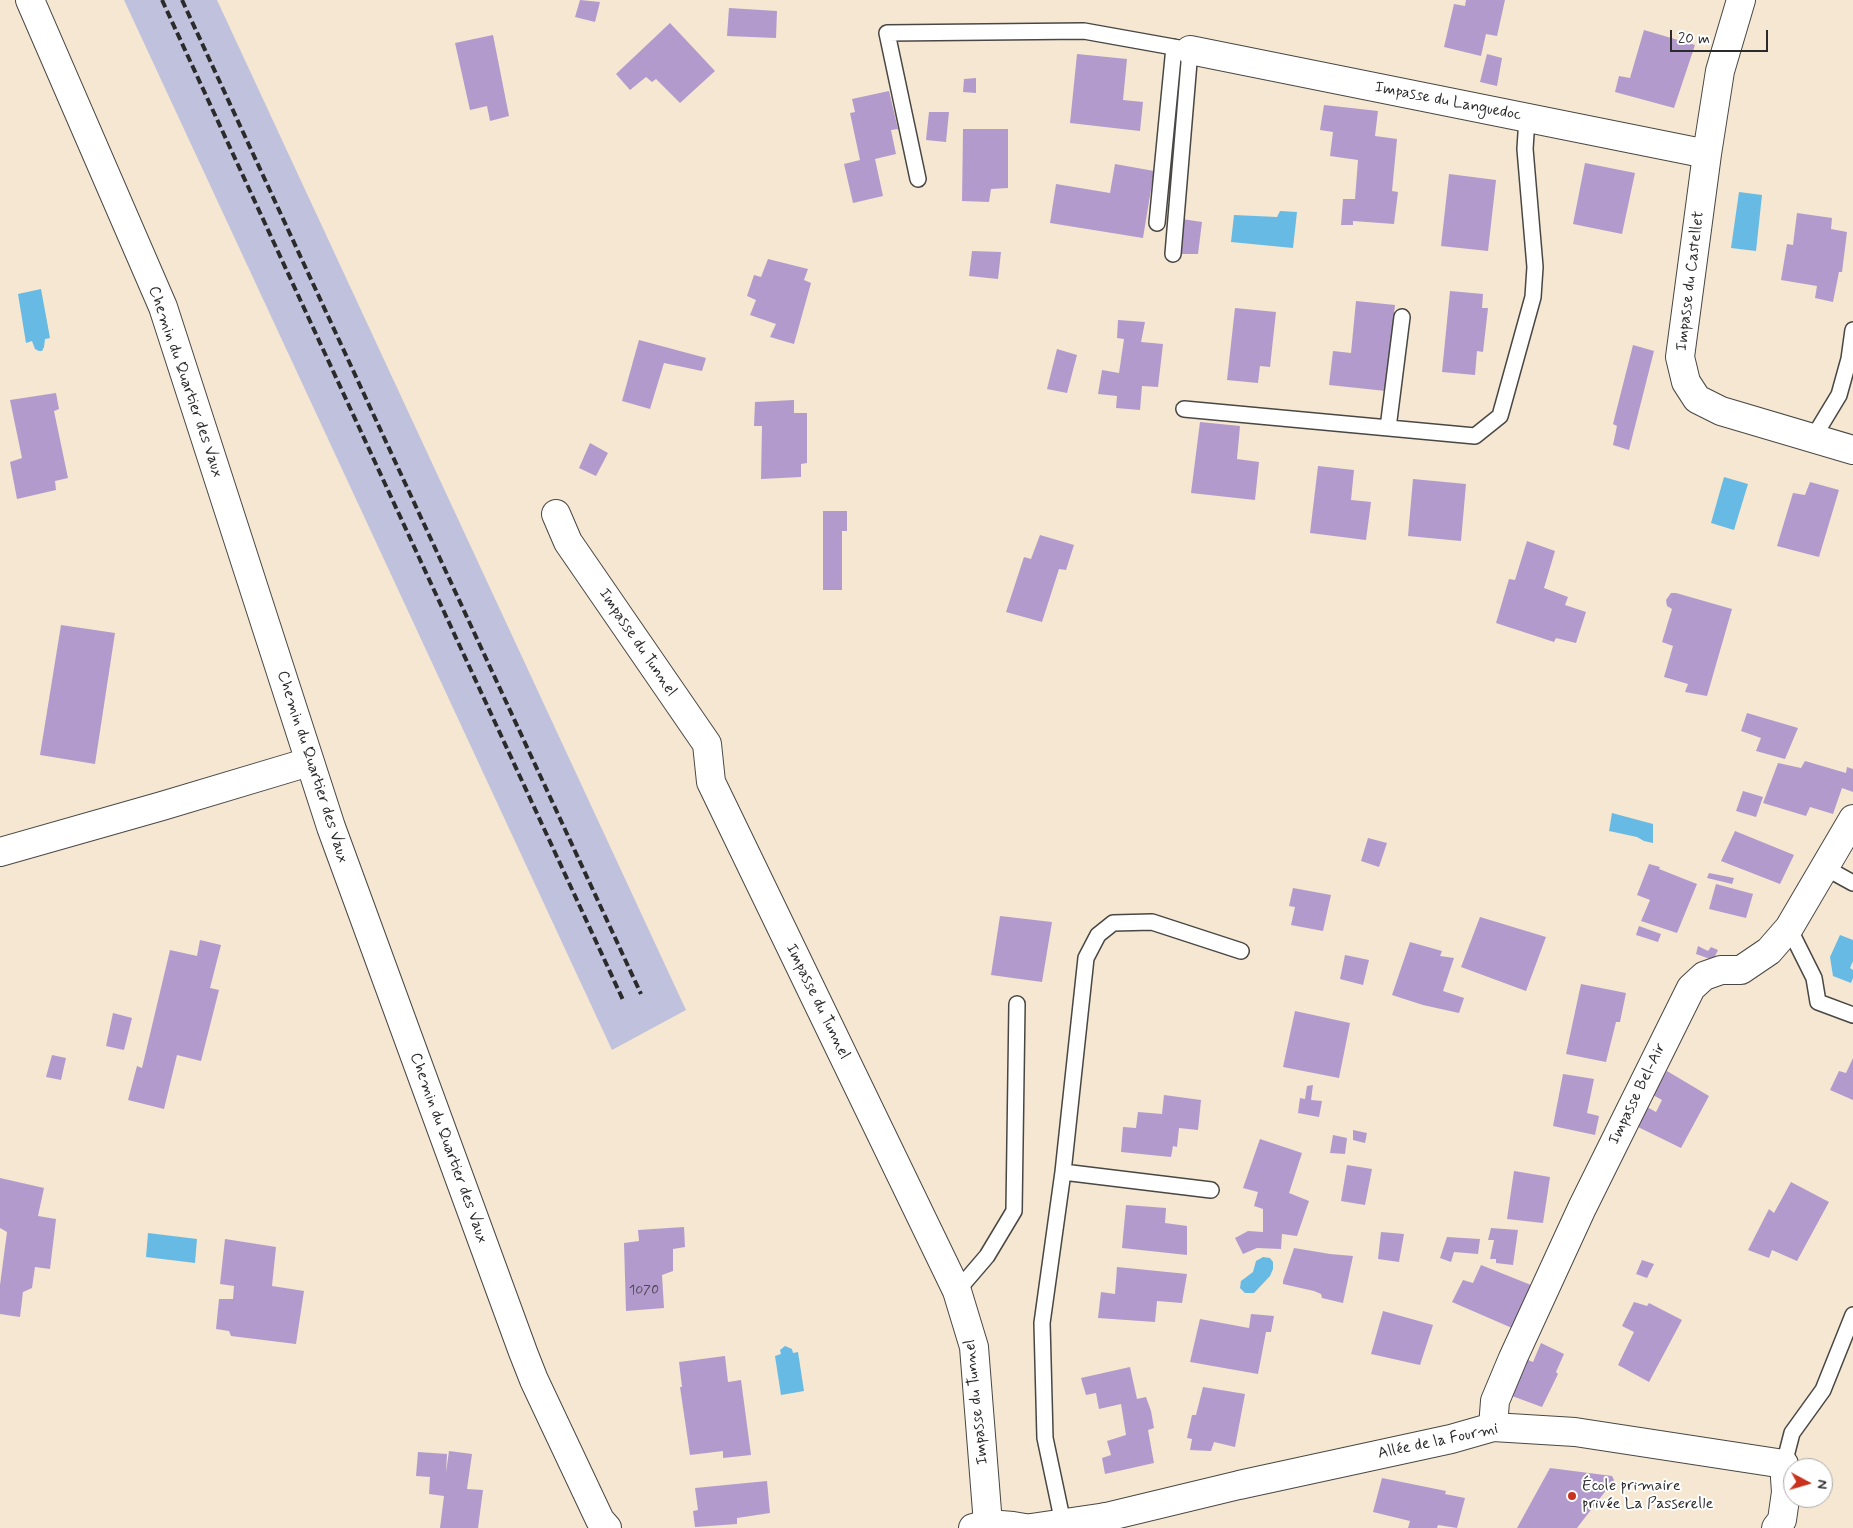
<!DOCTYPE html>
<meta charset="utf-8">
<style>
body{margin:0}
#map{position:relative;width:1853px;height:1528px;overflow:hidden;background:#f5e7d1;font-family:Mynerve,sans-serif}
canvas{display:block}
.north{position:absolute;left:1783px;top:1458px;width:50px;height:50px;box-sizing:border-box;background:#fff;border:1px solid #aaa;border-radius:50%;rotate:96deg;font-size:14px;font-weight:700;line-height:20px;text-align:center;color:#2b2b2b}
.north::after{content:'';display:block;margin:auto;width:18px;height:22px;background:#c8321e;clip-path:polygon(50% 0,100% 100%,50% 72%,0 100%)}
.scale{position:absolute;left:1670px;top:30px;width:98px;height:22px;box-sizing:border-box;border:2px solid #2b2b2b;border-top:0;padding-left:6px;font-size:15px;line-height:18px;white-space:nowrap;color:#2b2b2b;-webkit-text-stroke:4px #fff;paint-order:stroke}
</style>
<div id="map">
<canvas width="1853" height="1528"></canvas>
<div class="north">N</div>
<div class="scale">20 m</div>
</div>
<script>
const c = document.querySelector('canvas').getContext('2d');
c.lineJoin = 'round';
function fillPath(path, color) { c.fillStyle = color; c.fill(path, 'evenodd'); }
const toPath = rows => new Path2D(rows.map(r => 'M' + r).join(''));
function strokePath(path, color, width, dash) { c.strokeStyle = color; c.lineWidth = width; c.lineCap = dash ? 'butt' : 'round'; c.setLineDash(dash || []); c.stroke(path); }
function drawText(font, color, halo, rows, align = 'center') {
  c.font = font + ' Mynerve,sans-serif'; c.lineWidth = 4; c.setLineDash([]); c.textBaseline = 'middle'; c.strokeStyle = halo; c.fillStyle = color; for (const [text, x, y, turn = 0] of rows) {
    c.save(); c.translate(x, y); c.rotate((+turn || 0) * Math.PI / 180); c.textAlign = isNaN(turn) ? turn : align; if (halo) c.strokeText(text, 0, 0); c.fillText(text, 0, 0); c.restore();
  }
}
fillPath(toPath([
 [124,0,217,0,686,1010,612,1050]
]), '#c0c2dd');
fillPath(toPath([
 [1739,192,1762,195,1756,251,1731,248],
 [1280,211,1297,212,1293,248,1231,242,1234,215,1277,217],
 [41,289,50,338,45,339,44,347,42,351,39,351,35,349,32,341,26,343,18,294],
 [1724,477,1748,484,1734,530,1711,523],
 [1612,813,1653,824,1653,843,1644,841,1637,837,1609,831],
 [1840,935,1853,940,1853,961,1850,968,1853,970,1853,978,1851,983,1833,976,1830,957],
 [148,1233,197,1239,195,1263,146,1257],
 [1263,1257,1270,1258,1273,1262,1273,1269,1270,1276,1254,1293,1245,1293,1240,1288,1241,1281,1253,1272,1256,1261],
 [785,1346,792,1349,793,1353,798,1352,804,1391,781,1395,775,1356,781,1354,780,1350]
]), '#67bae3');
fillPath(toPath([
 [580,0,600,2,595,22,575,17],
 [1466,0,1505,0,1497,36,1486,34,1481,56,1444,47,1454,4,1465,6],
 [729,8,777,11,776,38,727,36],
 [670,23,715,71,680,103,656,79,652,82,646,77,630,90,616,74],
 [1644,30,1695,45,1674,108,1615,92,1619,76,1630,78],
 [493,35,509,116,490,121,487,106,470,110,455,43],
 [1077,54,1127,59,1123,100,1143,102,1140,131,1070,123],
 [1487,54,1502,58,1497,86,1480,82],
 [976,78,976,93,963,92,964,79],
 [889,91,898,129,891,130,896,154,875,159,883,196,853,203,844,164,860,160,850,113,855,112,852,99],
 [1324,105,1378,111,1375,136,1397,139,1392,191,1398,192,1394,224,1353,221,1353,225,1341,225,1343,199,1355,199,1358,160,1330,156,1333,132,1320,130],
 [929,112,949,112,946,142,926,140],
 [963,129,1008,129,1008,188,991,189,989,202,962,201],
 [1585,163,1635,173,1622,234,1573,224],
 [1115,164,1154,171,1143,238,1050,223,1056,184,1110,193],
 [1449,174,1496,180,1488,251,1441,246],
 [1797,213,1832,218,1831,229,1847,232,1842,272,1839,272,1833,302,1815,298,1817,286,1781,280,1787,244,1793,245],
 [1182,219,1202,222,1198,254,1179,254],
 [972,251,1001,252,998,279,969,276],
 [768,259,808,269,804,280,811,283,794,344,770,337,776,324,750,315,756,300,747,296,754,275,761,277],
 [1450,291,1483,294,1482,308,1488,308,1483,352,1477,351,1475,375,1442,372],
 [1356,301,1395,305,1386,391,1329,385,1333,351,1351,353],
 [1235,308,1276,312,1270,367,1260,366,1258,383,1227,380],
 [1118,320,1145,322,1141,342,1163,344,1158,387,1142,386,1140,410,1116,408,1117,396,1098,394,1102,370,1119,373,1124,339,1117,338],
 [639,340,706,358,702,371,664,363,650,409,622,401],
 [1633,345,1654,351,1629,450,1613,445,1617,426,1613,424],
 [1057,349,1077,355,1067,393,1047,389],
 [56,393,59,409,54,411,68,478,55,481,56,490,17,499,10,462,22,458,10,400],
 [794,400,794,413,807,413,807,463,801,464,801,477,761,479,762,426,754,426,755,402],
 [1200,422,1240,426,1237,459,1259,462,1255,500,1191,493],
 [590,443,608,453,596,476,579,468],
 [1318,466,1354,470,1351,500,1371,502,1366,540,1310,533],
 [1413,479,1466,484,1461,541,1408,536],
 [1810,482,1839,490,1819,557,1777,546,1793,493,1805,495],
 [823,511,847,511,847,531,842,531,842,590,823,590],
 [1040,535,1074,545,1066,570,1059,569,1042,622,1006,612,1024,557,1031,559],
 [1527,541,1555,551,1544,588,1568,597,1565,605,1586,612,1576,643,1556,638,1554,642,1496,623,1509,579,1515,580],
 [1671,593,1676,593,1732,609,1707,696,1685,692,1688,684,1664,677,1673,646,1662,642,1672,609,1667,606,1666,600],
 [61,625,115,633,95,764,40,755],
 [1747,713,1798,728,1785,759,1756,751,1761,738,1741,731],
 [1805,761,1846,773,1847,767,1853,769,1853,792,1842,788,1833,814,1810,807,1806,816,1763,803,1778,763,1801,768],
 [1743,791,1763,797,1756,817,1736,811],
 [1735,831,1794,855,1780,884,1721,861],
 [1368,838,1387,843,1379,867,1361,861],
 [1649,864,1660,867,1659,869,1697,884,1677,933,1641,921,1650,900,1637,895],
 [1709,873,1734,878,1732,884,1707,878],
 [1716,884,1753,894,1746,918,1709,909],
 [1293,888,1331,895,1323,931,1291,925,1295,907,1289,906],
 [1000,916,1052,922,1042,982,991,975],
 [1480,917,1546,937,1526,991,1461,967],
 [1639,926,1661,934,1658,942,1636,935],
 [200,940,221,945,210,988,219,990,201,1061,177,1055,164,1109,128,1100,137,1066,142,1068,170,950,197,956],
 [1410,942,1442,951,1440,956,1454,958,1443,991,1464,998,1459,1013,1423,1005,1392,995],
 [1698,946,1708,951,1711,947,1718,950,1713,960,1696,954],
 [1345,955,1369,960,1363,985,1340,979],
 [1581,984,1626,993,1620,1022,1616,1022,1606,1062,1566,1054],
 [1295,1011,1350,1023,1339,1078,1283,1067],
 [113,1013,132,1018,124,1050,106,1046],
 [52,1055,66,1058,61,1080,46,1077],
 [1853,1058,1853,1100,1830,1090,1839,1071,1846,1073],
 [1667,1071,1709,1096,1681,1148,1636,1126,1647,1107,1656,1112,1662,1100,1653,1095],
 [1563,1074,1594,1079,1587,1113,1599,1116,1595,1135,1553,1126],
 [1313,1085,1311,1100,1322,1101,1319,1117,1298,1113,1300,1098,1305,1099,1307,1086],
 [1164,1095,1201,1100,1198,1130,1179,1128,1177,1147,1173,1146,1171,1157,1121,1152,1123,1127,1136,1128,1138,1112,1162,1114],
 [1353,1130,1367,1133,1365,1143,1353,1140],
 [1333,1135,1347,1138,1345,1154,1330,1153],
 [1260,1139,1302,1153,1289,1193,1309,1201,1297,1236,1282,1234,1281,1249,1257,1248,1243,1254,1235,1238,1248,1231,1263,1232,1263,1209,1254,1206,1258,1192,1243,1188],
 [1347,1165,1372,1169,1365,1205,1341,1201],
 [1514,1171,1550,1177,1543,1223,1507,1219],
 [0,1178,44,1188,38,1216,56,1219,50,1269,35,1267,32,1288,23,1292,20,1317,0,1314,0,1285,7,1232,0,1228],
 [1791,1182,1829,1202,1797,1261,1772,1250,1769,1258,1748,1250,1769,1209,1774,1213],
 [1126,1205,1166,1208,1165,1223,1187,1226,1187,1255,1122,1248],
 [684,1227,685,1247,673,1249,673,1271,662,1275,664,1308,626,1311,624,1243,639,1241,638,1230],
 [1491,1228,1518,1230,1513,1265,1496,1263,1496,1259,1490,1259,1494,1240,1488,1240],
 [1381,1232,1404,1234,1399,1262,1378,1259],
 [1447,1237,1480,1239,1478,1254,1454,1252,1451,1262,1440,1258],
 [225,1239,276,1247,272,1286,304,1291,296,1344,231,1336,229,1331,216,1329,219,1299,233,1299,234,1286,220,1284],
 [1294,1248,1330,1254,1353,1256,1343,1303,1322,1298,1321,1294,1314,1291,1283,1284,1283,1281],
 [1642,1260,1654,1264,1647,1278,1636,1274],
 [1481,1265,1531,1285,1512,1328,1452,1302,1463,1280,1473,1283],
 [1117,1267,1187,1274,1182,1303,1157,1301,1155,1322,1098,1318,1101,1292,1115,1294],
 [1634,1302,1647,1306,1649,1303,1682,1320,1649,1382,1618,1365,1634,1332,1622,1326],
 [1383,1311,1433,1325,1420,1365,1371,1354],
 [1251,1314,1274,1316,1271,1332,1266,1332,1258,1374,1190,1362,1200,1319,1249,1328],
 [1541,1343,1564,1354,1556,1372,1558,1374,1542,1407,1512,1396,1528,1360,1533,1362],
 [725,1356,728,1382,741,1380,751,1455,723,1458,723,1451,690,1455,680,1387,682,1387,679,1362],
 [1130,1367,1137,1399,1146,1397,1151,1411,1154,1428,1148,1430,1154,1463,1105,1474,1102,1458,1111,1455,1107,1441,1126,1435,1121,1404,1099,1409,1096,1393,1086,1395,1081,1378],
 [1203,1387,1245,1394,1235,1447,1214,1442,1211,1451,1190,1450,1192,1439,1187,1438,1192,1415,1196,1415],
 [449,1451,472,1454,467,1489,483,1490,478,1528,440,1528,444,1496,429,1494,430,1477,416,1476,418,1452,447,1454,446,1473],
 [1550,1468,1612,1476,1614,1480,1577,1528,1517,1528],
 [1382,1478,1446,1491,1445,1494,1465,1498,1457,1528,1438,1525,1437,1528,1408,1528,1410,1521,1373,1512],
 [767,1481,770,1513,737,1518,737,1524,695,1527,693,1511,698,1510,695,1488]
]), '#b39acd');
const service = toPath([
 [918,179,887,33,1084,31,1190,50,1173,254],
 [1157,223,1174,47],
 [1184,409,1475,436,1500,416,1533,297,1535,267,1525,149,1527,118],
 [1388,428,1402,317],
 [1813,438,1839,395,1849,359,1853,330],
 [1824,867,1853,883],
 [1789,928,1814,978,1818,1002,1853,1015],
 [1063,1172,1086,958,1098,935,1113,923,1152,922,1241,951],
 [957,1291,987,1256,1014,1211,1017,1004],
 [1784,1464,1792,1433,1823,1390,1853,1315],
 [1063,1523,1045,1438,1042,1323,1063,1172,1211,1190]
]);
const minor = toPath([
 [1741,0,1720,71,1707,154,1680,357,1686,382,1697,399,1721,411,1853,450],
 [1190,50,1707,154],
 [556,514,568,542,707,744,711,782,957,1291,974,1347,988,1524],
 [0,852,162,806,309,762],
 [1493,1427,1495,1401,1513,1358,1582,1208,1691,988,1704,976,1721,970,1741,970,1769,951,1789,928,1853,819],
 [1031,1528,1106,1517,1239,1485,1451,1439,1493,1427,1575,1432,1784,1464,1786,1492,1782,1520,1776,1528]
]);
const tertiary = toPath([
 [30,0,163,307,331,827,523,1352,534,1380,600,1520,607,1528],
 [973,1528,988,1524,1013,1526,1025,1528],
 [1100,1528,1106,1517]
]);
strokePath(service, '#494744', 18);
strokePath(minor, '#494744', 30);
strokePath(tertiary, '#494744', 30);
strokePath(service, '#fff', 15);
strokePath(minor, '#fff', 28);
strokePath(tertiary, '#fff', 28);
strokePath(toPath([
 [162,0,623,1000],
 [182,0,641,994]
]), '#2b2b2b', 4, [8, 4]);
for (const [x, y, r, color] of [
 [1572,1496,5,"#c8321e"]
]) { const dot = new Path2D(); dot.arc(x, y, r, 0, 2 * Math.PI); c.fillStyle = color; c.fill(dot); strokePath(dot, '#fff', 2); }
drawText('14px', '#4d4754', null, [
 ["1070",644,1291]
]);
drawText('16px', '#2b2b2b', '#fff', [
 ["Impasse du Languedoc",1448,102,11],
 ["Impasse du Castellet",1691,281,-83],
 ["Chemin du Quartier des Vaux",185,382,71],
 ["Impasse du Tunnel",637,643,56],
 ["Chemin du Quartier des Vaux",312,767,72],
 ["Impasse du Tunnel",817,1002,64],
 ["Impasse Bel-Air",1638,1094,-64],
 ["Chemin du Quartier des Vaux",448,1148,70],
 ["Impasse du Tunnel",977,1402,-96],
 ["Allée de la Fourmi",1438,1442,-12]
]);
drawText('16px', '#2b2b2b', '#fff', [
 ["École primaire",1582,1487],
 ["privée La Passerelle",1582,1505]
], 'left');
</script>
